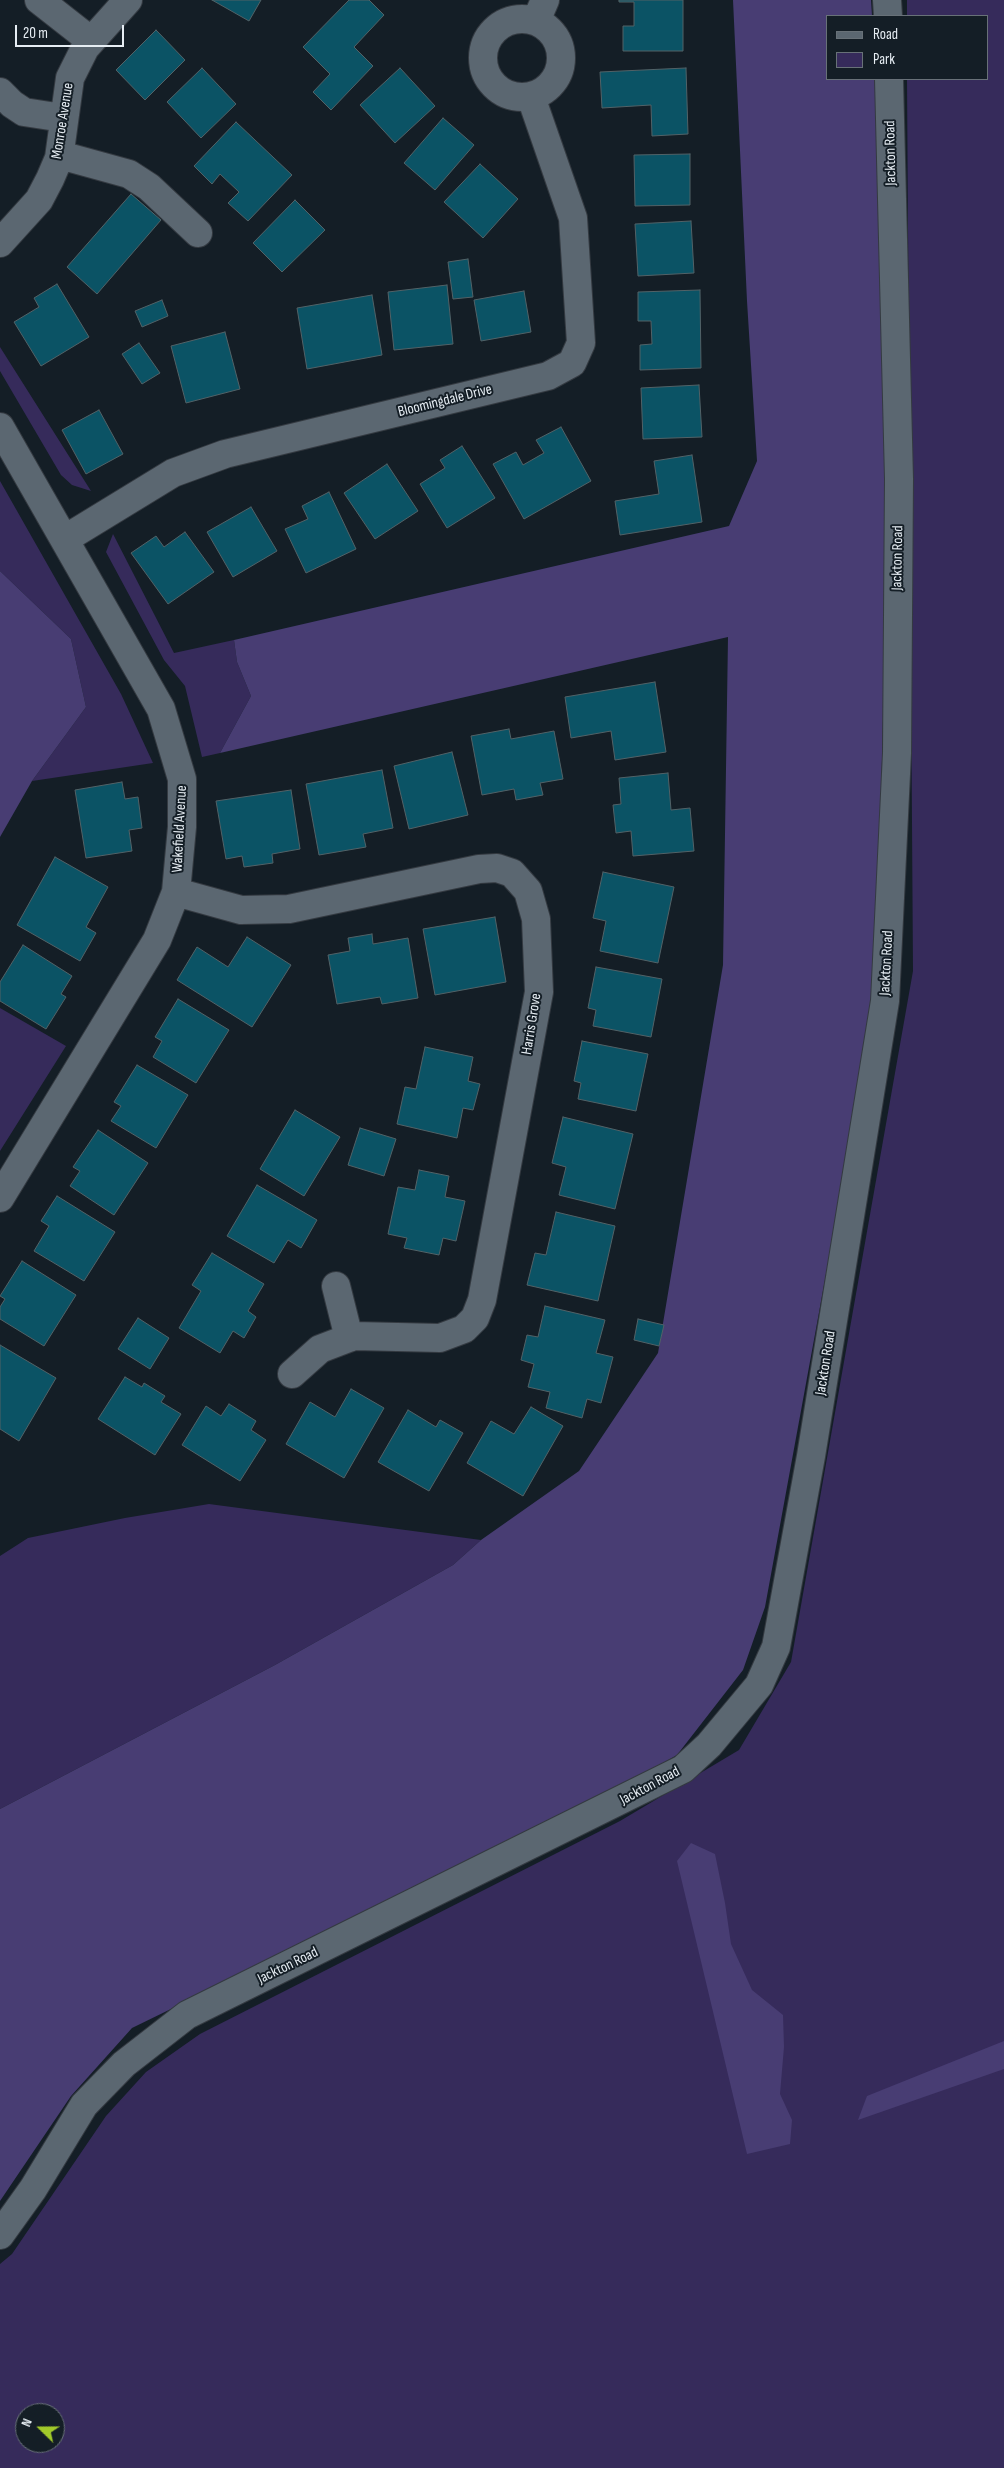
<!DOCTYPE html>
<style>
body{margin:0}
#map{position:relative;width:1004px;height:2468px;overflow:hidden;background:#141e26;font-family:"Sofia Sans Condensed",sans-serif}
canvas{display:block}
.legend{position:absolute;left:826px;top:15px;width:162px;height:65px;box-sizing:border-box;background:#141e26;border:1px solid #687178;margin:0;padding:6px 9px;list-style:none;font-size:15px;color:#e6edf3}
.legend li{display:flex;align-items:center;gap:10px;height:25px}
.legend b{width:25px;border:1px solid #687178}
.north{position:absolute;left:15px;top:2403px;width:50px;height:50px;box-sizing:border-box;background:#141e26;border:1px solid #687178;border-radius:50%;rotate:292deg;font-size:14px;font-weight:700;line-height:20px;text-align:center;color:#e6edf3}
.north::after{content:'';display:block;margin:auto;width:18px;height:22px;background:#a1c92a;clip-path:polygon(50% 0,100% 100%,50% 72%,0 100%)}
.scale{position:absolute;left:15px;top:25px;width:109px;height:22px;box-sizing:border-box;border:2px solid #e6edf3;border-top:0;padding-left:6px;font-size:15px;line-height:18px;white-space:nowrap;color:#e6edf3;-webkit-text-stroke:4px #141e26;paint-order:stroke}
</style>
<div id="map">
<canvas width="1004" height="2468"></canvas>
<ul class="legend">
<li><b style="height:6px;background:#5b6771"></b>Road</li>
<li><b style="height:14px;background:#362b5b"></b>Park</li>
</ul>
<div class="north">N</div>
<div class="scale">20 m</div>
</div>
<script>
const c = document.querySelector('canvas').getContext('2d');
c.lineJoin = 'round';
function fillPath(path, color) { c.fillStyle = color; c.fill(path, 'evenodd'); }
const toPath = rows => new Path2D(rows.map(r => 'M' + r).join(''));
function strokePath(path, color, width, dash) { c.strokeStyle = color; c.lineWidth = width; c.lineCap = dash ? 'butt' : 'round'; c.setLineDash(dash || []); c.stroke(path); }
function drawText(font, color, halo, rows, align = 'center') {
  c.font = font + ' "Sofia Sans Condensed",sans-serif'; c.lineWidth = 4; c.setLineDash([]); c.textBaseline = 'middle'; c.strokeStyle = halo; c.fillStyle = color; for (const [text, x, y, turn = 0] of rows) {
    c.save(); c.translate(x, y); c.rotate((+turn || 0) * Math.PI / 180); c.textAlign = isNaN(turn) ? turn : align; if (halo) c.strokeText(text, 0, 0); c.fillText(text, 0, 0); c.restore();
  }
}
fillPath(toPath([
 [907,0,1004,0,1004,2468,0,2468,0,2264,12,2254,106,2116,146,2072,200,2034,620,1821,739,1750,791,1662,913,971,907,79,988,79,988,16,907,16],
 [25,2413,55,2413,55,2443,25,2443],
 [0,347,91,491,72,485,61,475,0,371],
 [0,481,121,694,153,763,32,781,86,707,71,639,0,571],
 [113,534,174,653,234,640,237,662,251,696,220,753,202,757,185,686,164,660,106,552],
 [0,1008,66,1046,0,1151],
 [209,1504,481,1540,453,1565,275,1665,0,1809,0,1556,28,1538,125,1518]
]), '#362b5b');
fillPath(toPath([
 [733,0,871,0,872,16,828,16,828,79,875,79,890,434,879,882,868,1045,765,1607,743,1670,677,1755,597,1801,132,2028,71,2096,0,2201,0,1809,275,1665,453,1565,481,1540,579,1471,658,1353,723,965,728,637,220,753,251,696,237,662,234,640,729,526,757,461,747,301],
 [0,571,71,639,86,707,32,781,0,837],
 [691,1843,715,1854,725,1903,731,1944,752,1990,783,2015,784,2047,780,2094,792,2120,790,2144,747,2154,677,1861],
 [1004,2041,1004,2069,858,2120,867,2096]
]), '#483d73');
const building = toPath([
 [212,0,261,0,249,21,212,0],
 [349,0,369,0,384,15,354,47,373,66,331,110,313,92,330,74,303,47,349,0],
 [619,0,683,0,683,51,623,51,623,26,634,26,634,2,619,2,619,0],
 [156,30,185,60,145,100,116,70,156,30],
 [202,68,236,104,201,138,167,102,202,68],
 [400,68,435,106,395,143,360,105,400,68],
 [686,68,688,134,652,136,651,105,602,108,600,72,686,68],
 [443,118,474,145,435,190,404,163,443,118],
 [236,122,292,175,248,221,228,203,239,192,220,174,212,184,194,166,236,122],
 [690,154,690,205,635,206,634,155,690,154],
 [480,164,518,199,483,238,444,202,480,164],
 [131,194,161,220,97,294,67,267,131,194],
 [295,200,325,230,282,272,253,243,295,200],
 [691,221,694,273,638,276,635,224,691,221],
 [468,259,473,297,453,299,448,262,468,259],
 [57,284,89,337,41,366,14,322,39,307,34,298,57,284],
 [447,285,453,344,394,350,388,292,447,285],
 [700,290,701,368,640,370,640,345,652,344,651,321,638,321,638,292,700,290],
 [524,291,531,332,481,341,474,300,524,291],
 [372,295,382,355,307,369,297,308,372,295],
 [162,300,168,316,142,327,135,311,162,300],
 [225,332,240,389,186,403,171,346,225,332],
 [139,343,160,373,142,384,122,354,139,343],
 [699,385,702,437,643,439,641,388,699,385],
 [99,410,123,454,86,474,62,430,99,410],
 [561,427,591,481,524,519,493,464,516,452,523,465,544,453,536,440,561,427],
 [462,446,495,498,447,528,420,484,445,468,440,460,462,446],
 [692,455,702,522,620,535,615,501,659,494,654,461,692,455],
 [387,464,418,511,375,539,344,493,387,464],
 [329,492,356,549,306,573,285,529,308,519,302,506,329,492],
 [251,507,277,551,233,577,207,532,251,507],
 [185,532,214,572,168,604,131,553,156,536,164,547,185,532],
 [655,682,666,752,615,760,611,731,571,738,565,697,655,682],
 [509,729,511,739,554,731,563,779,540,783,543,795,516,800,514,789,482,795,471,736,509,729],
 [452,752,468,815,409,829,394,766,452,752],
 [382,770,393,828,363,834,366,847,319,855,306,784,382,770],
 [668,773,671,810,690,808,694,851,633,856,631,831,616,833,613,805,621,804,619,778,668,773],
 [122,782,125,799,138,797,142,828,129,830,132,851,86,858,75,790,122,782],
 [291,790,300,849,272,854,273,863,244,867,242,856,226,859,216,801,291,790],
 [55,857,108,887,86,927,96,933,80,961,17,925,55,857],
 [603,872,674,887,658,963,600,951,606,921,593,918,603,872],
 [495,917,506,982,435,995,423,929,495,917],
 [372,934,373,944,408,938,418,998,382,1004,380,997,337,1004,328,955,350,951,348,938,372,934],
 [247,937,291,965,252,1027,177,980,197,947,228,967,247,937],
 [23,945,72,976,61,994,66,997,46,1029,0,1001,0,982,23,945],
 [596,967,662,979,651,1037,593,1026,596,1010,588,1008,596,967],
 [178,999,229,1030,196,1083,153,1057,162,1041,155,1037,178,999],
 [582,1041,648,1054,636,1111,578,1099,581,1083,574,1081,582,1041],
 [425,1047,473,1057,468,1081,480,1084,473,1110,463,1108,457,1138,397,1124,405,1087,416,1089,425,1047],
 [137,1065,188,1095,156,1148,111,1121,121,1106,114,1102,137,1065],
 [295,1110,340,1137,304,1196,260,1169,295,1110],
 [563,1117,633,1134,615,1209,559,1195,566,1167,552,1163,563,1117],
 [360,1128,396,1139,384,1176,348,1165,360,1128],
 [98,1130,148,1163,114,1215,70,1186,80,1171,73,1167,98,1130],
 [419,1170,449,1176,445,1197,465,1201,456,1241,443,1238,439,1255,404,1248,407,1238,388,1234,398,1187,415,1190,419,1170],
 [257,1185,317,1220,301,1248,288,1240,274,1263,227,1236,257,1185],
 [57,1196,115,1232,84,1281,34,1251,49,1226,41,1221,57,1196],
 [556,1212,615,1226,598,1301,527,1285,535,1253,546,1255,556,1212],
 [212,1253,264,1284,248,1311,256,1317,244,1338,233,1331,220,1353,179,1328,201,1291,192,1285,212,1253],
 [22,1261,76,1295,44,1346,0,1319,0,1307,5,1299,0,1296,22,1261],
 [545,1306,605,1320,596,1353,613,1357,601,1403,587,1399,582,1418,546,1408,550,1392,528,1387,534,1364,521,1360,527,1335,538,1337,545,1306],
 [138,1318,169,1338,150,1369,118,1349,138,1318],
 [638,1319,664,1325,659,1346,634,1340,638,1319],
 [0,1345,56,1378,19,1441,0,1429,0,1345],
 [125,1377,142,1387,144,1383,165,1396,161,1402,181,1414,155,1455,98,1419,125,1377],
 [351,1389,384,1408,344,1478,286,1444,310,1402,335,1417,351,1389],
 [229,1404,256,1421,251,1430,266,1440,240,1481,182,1445,206,1406,221,1416,229,1404],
 [531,1407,563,1426,523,1496,467,1463,491,1421,514,1434,531,1407],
 [408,1410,436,1427,440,1420,463,1433,429,1491,378,1462,408,1410]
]);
fillPath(building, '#0b5365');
strokePath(building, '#526267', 1);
const minor = toPath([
 [39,0,90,40],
 [887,0,888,16],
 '483 58a39 39 0 1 1 78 0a39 39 0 1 1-78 0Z',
 [536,21,545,0],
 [0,92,12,104,24,112,63,118],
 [60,155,129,174,149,187,198,233],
 [0,243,39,200,50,179,59,158,70,78,85,48,128,0],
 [0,427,161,709,182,779,182,827,176,892,157,940,0,1198],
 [65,539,173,473,225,454,548,376,572,363,581,343,573,218,531,97],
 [176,892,241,910,289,909,479,869,497,868,512,873,528,891,536,919,539,992,482,1300,475,1318,464,1329,440,1338,354,1336,320,1349,292,1374],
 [336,1286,349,1338],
 [0,2235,33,2189,84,2105,124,2064,187,2015,683,1769,709,1745,759,1685,776,1647,811,1456,885,1001,897,753,899,479,889,79]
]);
strokePath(minor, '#343a41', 30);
strokePath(minor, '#5b6771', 28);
drawText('15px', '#e6edf3', '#141e26', [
 ["Monroe Avenue",63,121,-81],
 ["Jackton Road",891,153,-91],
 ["Bloomingdale Drive",445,401,-14],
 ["Jackton Road",898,558,-89],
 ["Wakefield Avenue",180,829,-87],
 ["Jackton Road",887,963,-87],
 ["Harris Grove",532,1024,-81],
 ["Jackton Road",826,1363,-81],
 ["Jackton Road",650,1786,-28],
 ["Jackton Road",288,1966,-26]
]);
</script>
